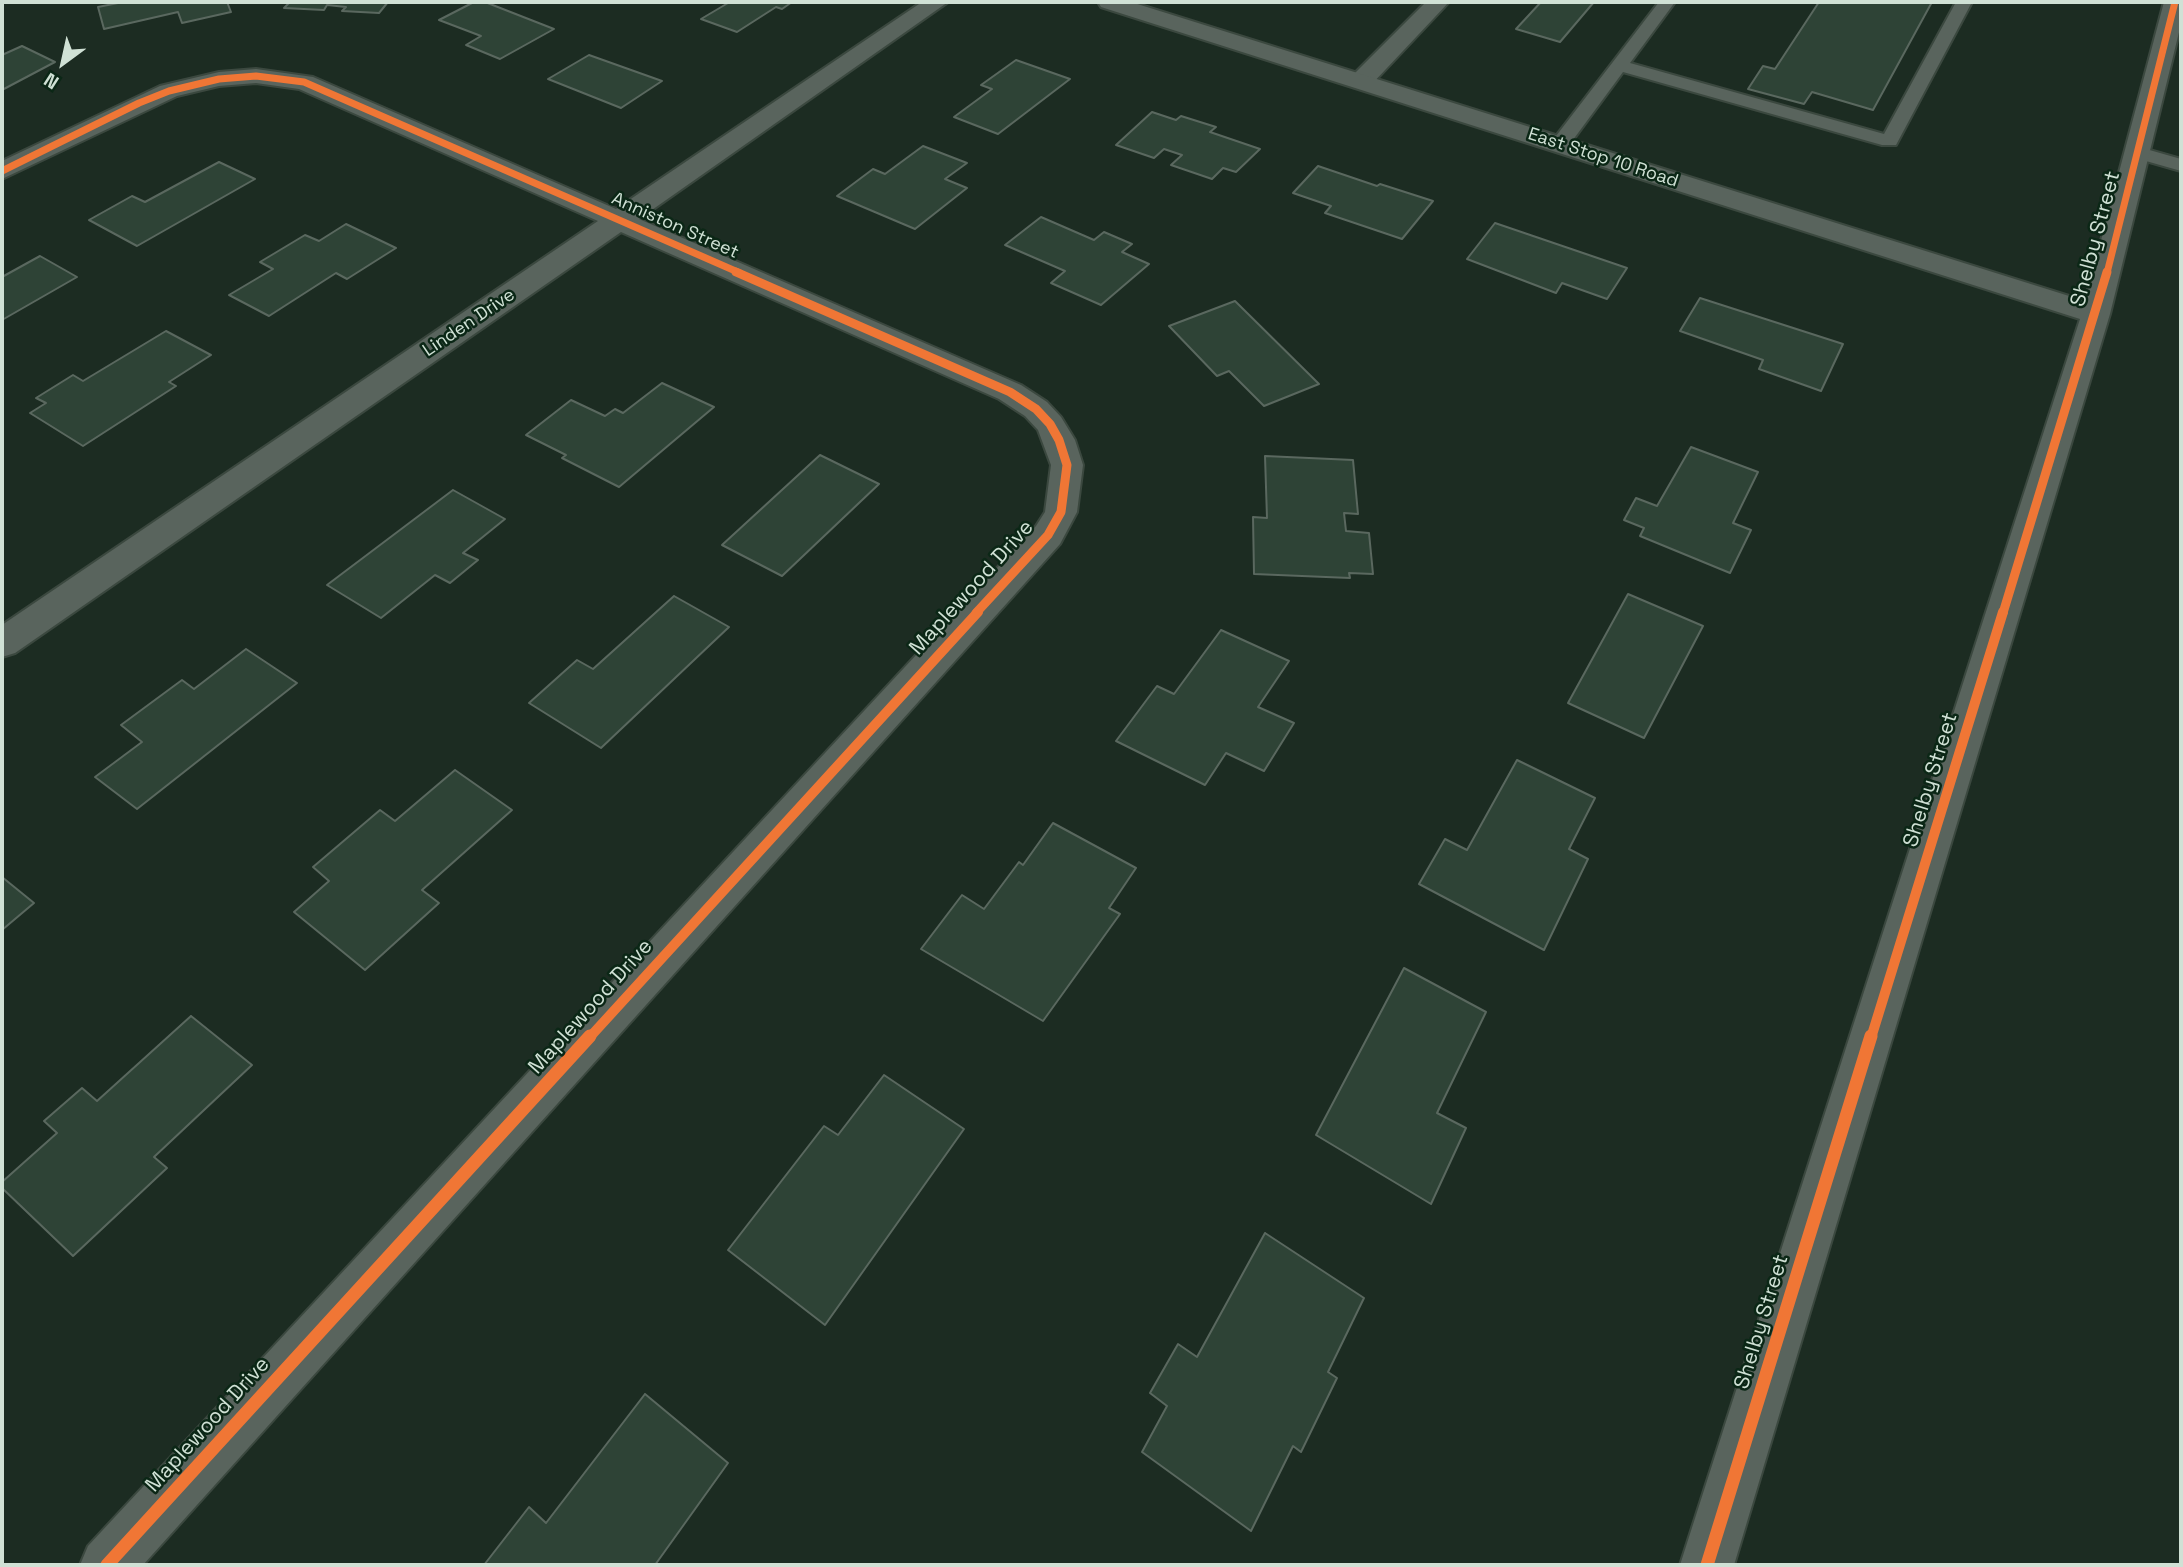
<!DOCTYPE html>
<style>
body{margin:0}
#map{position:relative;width:2183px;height:1567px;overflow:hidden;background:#1c2c22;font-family:"Space Grotesk",sans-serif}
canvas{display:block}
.frame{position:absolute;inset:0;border:4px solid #d0e1d5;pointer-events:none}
.north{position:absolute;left:28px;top:28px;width:70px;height:70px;-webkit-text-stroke:5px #0b2716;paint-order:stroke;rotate:213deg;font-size:19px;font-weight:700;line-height:28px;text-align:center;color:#d0e1d5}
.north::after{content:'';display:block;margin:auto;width:24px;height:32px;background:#d0e1d5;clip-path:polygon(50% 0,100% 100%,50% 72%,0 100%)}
</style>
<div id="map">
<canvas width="2183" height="1567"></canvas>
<div class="frame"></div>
<div class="north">N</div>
</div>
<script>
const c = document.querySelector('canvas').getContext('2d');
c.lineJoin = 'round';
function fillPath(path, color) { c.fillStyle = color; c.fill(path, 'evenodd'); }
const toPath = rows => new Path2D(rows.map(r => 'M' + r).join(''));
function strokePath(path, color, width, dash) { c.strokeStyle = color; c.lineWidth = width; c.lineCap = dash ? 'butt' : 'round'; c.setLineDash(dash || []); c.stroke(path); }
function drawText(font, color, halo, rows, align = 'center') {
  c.font = font + ' "Space Grotesk",sans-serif'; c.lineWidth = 5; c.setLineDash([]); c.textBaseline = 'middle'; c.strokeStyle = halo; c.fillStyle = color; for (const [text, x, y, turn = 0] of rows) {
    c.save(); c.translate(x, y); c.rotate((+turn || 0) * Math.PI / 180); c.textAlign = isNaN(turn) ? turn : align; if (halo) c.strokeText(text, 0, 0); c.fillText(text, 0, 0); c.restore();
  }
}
const building = toPath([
 [123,2,227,2,231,12,182,23,178,12,104,29,98,7,123,2],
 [290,2,388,2,379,13,342,11,346,7,327,5,324,10,284,8,290,2],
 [474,2,485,2,554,29,500,59,466,45,481,36,439,20,474,2],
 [725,2,792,2,782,9,776,7,737,32,701,19,728,3,725,2],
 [1541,2,1594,2,1560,42,1516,29,1541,2],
 [1819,2,1932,2,1873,110,1812,92,1804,104,1748,89,1763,66,1775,69,1819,2],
 [22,46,55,62,2,90,2,55,22,46],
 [589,55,662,81,621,108,548,79,589,55],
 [1016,60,1070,79,998,134,954,117,992,89,981,85,1016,60],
 [1152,112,1176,120,1181,116,1216,127,1210,132,1260,149,1236,172,1223,168,1212,179,1171,165,1182,155,1164,149,1154,158,1116,145,1152,112],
 [923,146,967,163,945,179,967,188,915,229,837,196,873,169,885,174,923,146],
 [219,162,255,179,137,246,89,220,132,196,145,202,219,162],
 [1318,166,1377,186,1380,184,1433,201,1402,239,1325,213,1331,206,1293,193,1318,166],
 [1041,217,1094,240,1104,232,1132,244,1122,252,1149,264,1101,305,1051,283,1065,271,1005,245,1041,217],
 [1495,223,1627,268,1607,299,1562,283,1556,293,1467,259,1495,223],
 [346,224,396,248,347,279,336,273,269,316,229,295,273,269,260,262,305,235,319,241,346,224],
 [40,256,77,277,2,320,2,277,40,256],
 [1700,298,1843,344,1821,391,1759,369,1763,360,1680,331,1700,298],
 [1235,301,1319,384,1264,406,1229,371,1217,376,1169,326,1235,301],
 [166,331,211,355,169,382,176,386,83,446,30,413,46,403,36,398,73,375,83,381,166,331],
 [662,383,714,407,619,487,562,458,566,455,526,435,571,400,605,416,615,409,623,413,662,383],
 [1691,447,1758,472,1733,523,1751,530,1730,573,1640,536,1644,528,1624,520,1636,498,1657,506,1691,447],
 [820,455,879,484,782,576,722,545,820,455],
 [1265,456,1353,460,1358,514,1344,513,1346,531,1369,533,1373,574,1349,573,1350,578,1254,574,1253,517,1267,518,1265,456],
 [453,490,505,519,463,553,478,560,450,583,435,575,381,618,327,585,453,490],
 [1628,594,1703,626,1644,738,1568,703,1628,594],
 [674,596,729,627,601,748,529,703,577,660,593,669,674,596],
 [1221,630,1289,661,1258,707,1294,723,1264,771,1226,753,1205,785,1116,741,1157,686,1174,694,1221,630],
 [246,649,297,683,137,809,95,777,142,742,121,725,182,680,194,689,246,649],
 [1517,760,1595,798,1569,849,1588,859,1544,950,1419,884,1445,839,1467,850,1517,760],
 [455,770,512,810,422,890,439,903,365,970,294,912,329,881,313,867,380,810,395,821,455,770],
 [1053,823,1136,868,1109,908,1120,914,1043,1021,921,949,962,895,984,909,1019,862,1023,865,1053,823],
 [2,877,34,903,2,930,2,877],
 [1404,968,1486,1012,1437,1113,1466,1128,1431,1204,1316,1135,1404,968],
 [191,1016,252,1065,154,1157,167,1168,73,1256,2,1188,2,1182,57,1133,44,1121,82,1088,97,1101,191,1016],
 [884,1075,964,1129,825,1325,728,1250,824,1126,838,1135,884,1075],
 [1265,1233,1364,1298,1328,1372,1337,1378,1301,1452,1293,1446,1251,1531,1142,1452,1167,1406,1150,1393,1178,1344,1197,1357,1265,1233],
 [645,1394,728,1463,655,1565,484,1565,529,1507,546,1523,645,1394]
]);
fillPath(building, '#2e4336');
strokePath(building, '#5a685f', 2);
const service = toPath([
 [1659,2,1675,2,1630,63,1884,134,1956,2,1972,2,1896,145,1882,145,1623,72,1567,148,1553,148,1551,144,1553,140,1659,2],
 [2139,147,2181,159,2181,171,2132,157,2130,153,2132,149,2139,147]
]);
const minor = toPath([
 [922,2,948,2,639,219,1021,385,1047,402,1061,417,1075,440,1083,465,1077,512,1060,544,143,1565,80,1565,88,1546,1036,526,1045,512,1051,465,1038,430,1025,416,999,399,621,232,15,653,2,657,2,625,598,221,299,89,256,83,219,86,177,96,2,179,2,161,160,86,219,72,256,69,313,77,616,209,922,2],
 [1426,2,1449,2,1370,86,1361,88,1352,86,1349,81,1352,76,1426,2]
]);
const tertiary = toPath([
 [1098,2,1131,2,2085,301,2164,2,2181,2,2181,24,2110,314,1734,1565,1680,1565,2080,319,1101,7,1098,2]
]);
strokePath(service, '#3b483f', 4);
strokePath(minor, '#3b483f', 4);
strokePath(tertiary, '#3b483f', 4);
fillPath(service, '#59645d');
fillPath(minor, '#59645d');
fillPath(tertiary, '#59645d');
strokePath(toPath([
 [2,171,139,103,169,91,219,79,256,76,304,82,740,273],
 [2107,273,2175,2]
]), '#f07635', 7);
strokePath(toPath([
 [736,272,1010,392,1036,409,1050,424,1059,440,1067,465,1061,512,1048,535,976,613],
 [2003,613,2107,272]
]), '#f07635', 9);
strokePath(toPath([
 [589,1038,978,612],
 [1871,1038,2003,612]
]), '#f07635', 10);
strokePath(toPath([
 [107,1565,590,1036],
 [1707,1565,1871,1036]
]), '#f07635', 13);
drawText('18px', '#d0e1d5', '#0b2716', [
 ["East Stop 10 Road",1603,158,18],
 ["Anniston Street",675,226,24],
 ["Linden Drive",469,323,-34]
]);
drawText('21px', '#d0e1d5', '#0b2716', [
 ["Shelby Street",2096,239,-75],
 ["Maplewood Drive",972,588,-48],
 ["Shelby Street",1931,780,-73],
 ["Maplewood Drive",591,1007,-48],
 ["Shelby Street",1762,1322,-73],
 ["Maplewood Drive",208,1425,-48]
]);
</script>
